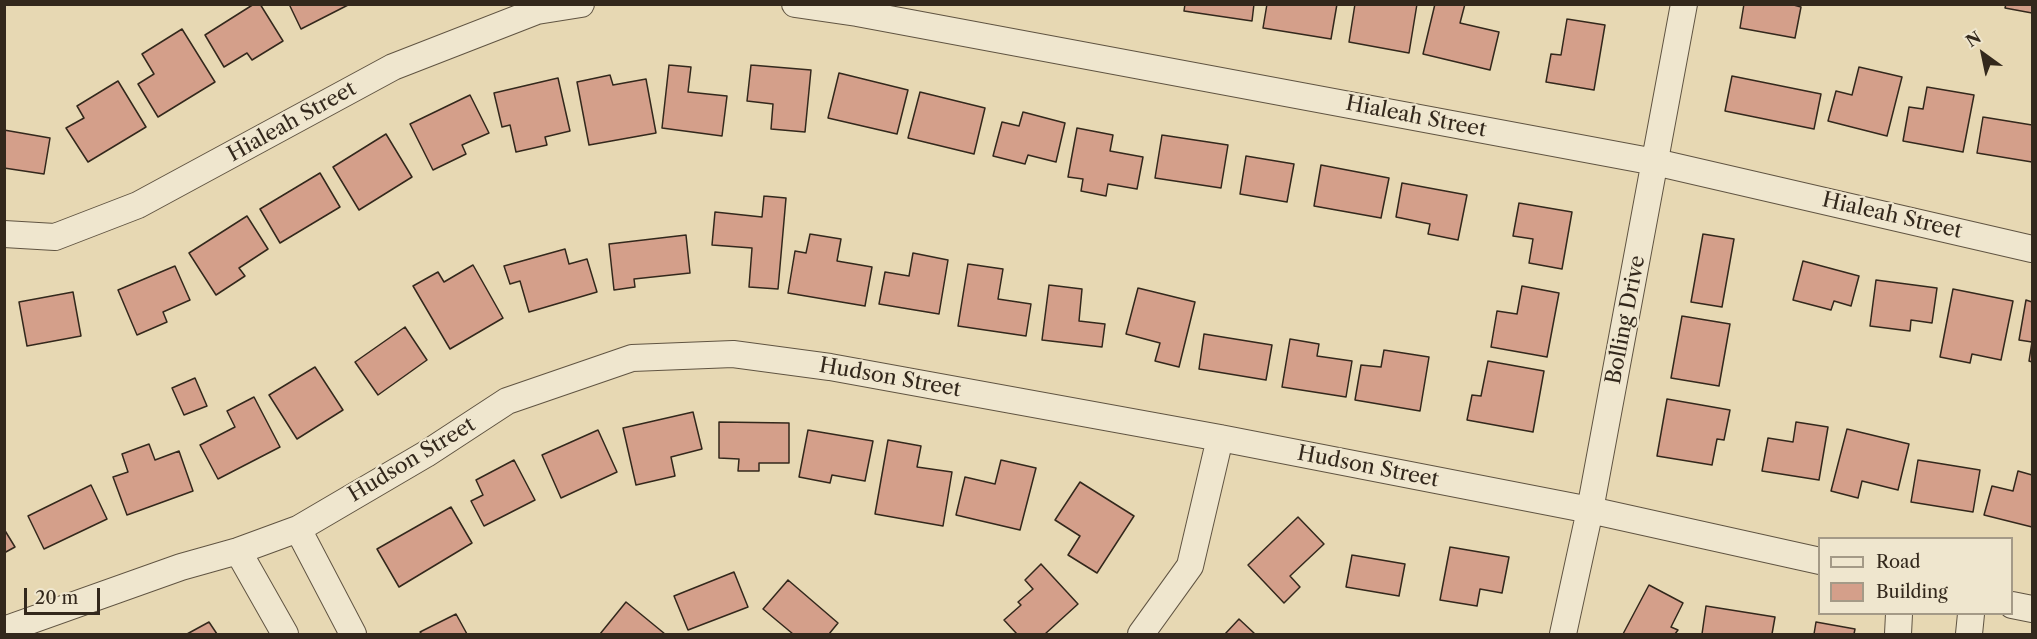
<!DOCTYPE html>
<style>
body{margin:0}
#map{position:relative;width:2037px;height:639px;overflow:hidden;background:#e7d8b3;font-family:"Libre Caslon Text",serif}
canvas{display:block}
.frame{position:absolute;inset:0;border:6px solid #33281c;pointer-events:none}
.legend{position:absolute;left:1818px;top:537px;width:195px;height:78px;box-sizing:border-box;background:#efe6ce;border:2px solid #a49a87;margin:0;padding:8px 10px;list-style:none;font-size:18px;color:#33281c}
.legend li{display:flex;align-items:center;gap:12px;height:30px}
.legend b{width:30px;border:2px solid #a49a87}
.north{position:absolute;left:1953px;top:24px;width:60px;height:60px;-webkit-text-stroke:4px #efe6ce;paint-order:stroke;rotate:327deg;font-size:16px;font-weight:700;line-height:24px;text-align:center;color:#33281c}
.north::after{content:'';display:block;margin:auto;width:21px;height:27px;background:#33281c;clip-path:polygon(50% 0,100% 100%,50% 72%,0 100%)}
.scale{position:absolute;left:24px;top:588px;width:76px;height:27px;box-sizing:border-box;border:3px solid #33281c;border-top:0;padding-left:8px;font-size:18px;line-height:21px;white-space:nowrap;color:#33281c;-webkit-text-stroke:4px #efe6ce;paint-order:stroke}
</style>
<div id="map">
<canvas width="2037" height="639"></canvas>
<div class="frame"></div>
<ul class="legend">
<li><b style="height:8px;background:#efe6ce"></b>Road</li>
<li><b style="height:16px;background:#d49f8a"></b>Building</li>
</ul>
<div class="north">N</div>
<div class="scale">20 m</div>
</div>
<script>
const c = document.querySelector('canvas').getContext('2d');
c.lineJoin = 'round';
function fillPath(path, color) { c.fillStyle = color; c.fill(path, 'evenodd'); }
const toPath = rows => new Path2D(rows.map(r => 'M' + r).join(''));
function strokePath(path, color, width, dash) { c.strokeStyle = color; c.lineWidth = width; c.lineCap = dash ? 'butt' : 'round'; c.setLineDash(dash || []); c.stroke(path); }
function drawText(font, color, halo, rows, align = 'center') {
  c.font = font + ' "Libre Caslon Text",serif'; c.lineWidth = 4.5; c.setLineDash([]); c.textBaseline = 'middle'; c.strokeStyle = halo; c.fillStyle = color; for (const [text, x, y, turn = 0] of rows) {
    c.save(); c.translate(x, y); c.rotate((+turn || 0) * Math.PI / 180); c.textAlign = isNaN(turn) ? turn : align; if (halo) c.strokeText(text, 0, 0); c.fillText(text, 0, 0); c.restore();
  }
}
const building = toPath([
 [254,4,260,4,283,41,252,60,247,53,224,67,205,35,254,4],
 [289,4,350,4,301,29,289,4],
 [1185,4,1254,4,1252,21,1184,11,1185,4],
 [1267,4,1337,4,1331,39,1263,28,1267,4],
 [1355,4,1417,4,1409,53,1349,42,1355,4],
 [1435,4,1465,4,1460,23,1499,32,1490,70,1423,54,1435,4],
 [1744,4,1790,4,1801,7,1795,38,1740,28,1744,4],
 [2006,4,2032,4,2032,13,2005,8,2006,4],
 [1567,19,1605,25,1594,90,1546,82,1551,54,1561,55,1567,19],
 [182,29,215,82,158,117,138,84,154,74,142,54,182,29],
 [669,65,691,67,688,92,727,96,722,136,662,128,669,65],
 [751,65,811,70,805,132,771,129,773,104,747,101,751,65],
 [1859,67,1902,77,1887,136,1828,121,1836,91,1852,95,1859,67],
 [839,73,908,90,897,134,828,118,839,73],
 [610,75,613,85,646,79,656,133,589,145,577,82,610,75],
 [1732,76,1821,94,1814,129,1725,111,1732,76],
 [558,78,570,131,545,137,547,145,516,152,510,125,502,127,494,93,558,78],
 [118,81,146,127,88,162,66,128,84,118,77,106,118,81],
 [1927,87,1974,95,1963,152,1903,141,1909,107,1923,109,1927,87],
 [920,92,985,108,974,154,908,138,920,92],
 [470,95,489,133,462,145,466,154,433,170,410,124,470,95],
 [1023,112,1065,123,1056,162,1028,155,1025,164,993,156,1002,122,1019,126,1023,112],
 [1983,117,2032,125,2032,162,1977,153,1983,117],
 [1077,128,1113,135,1110,151,1143,157,1137,189,1108,184,1106,196,1081,191,1083,179,1068,177,1077,128],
 [4,130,50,138,44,174,4,168,4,130],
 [386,134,412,177,359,210,333,167,386,134],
 [1162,135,1228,145,1221,188,1155,178,1162,135],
 [1246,156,1294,164,1287,202,1240,194,1246,156],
 [1321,165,1389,178,1381,218,1314,206,1321,165],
 [320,173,340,207,280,243,260,209,320,173],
 [1402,183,1467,195,1458,240,1428,234,1430,224,1396,217,1402,183],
 [764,196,786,198,778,289,749,287,752,248,712,245,715,212,762,217,764,196],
 [1519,203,1572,212,1562,269,1529,263,1533,239,1513,236,1519,203],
 [247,216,268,249,239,268,245,276,216,295,189,253,247,216],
 [810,234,841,239,837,261,872,267,865,306,788,293,795,251,806,253,810,234],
 [1703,234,1734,239,1722,307,1691,302,1703,234],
 [686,235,690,273,634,279,635,287,614,290,609,244,686,235],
 [565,249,569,264,587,259,597,292,529,312,520,281,510,284,504,266,565,249],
 [913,253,948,260,939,314,879,304,885,272,909,276,913,253],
 [1803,261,1859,276,1851,306,1834,301,1831,310,1793,300,1803,261],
 [968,264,1003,269,998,299,1031,304,1026,336,958,326,968,264],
 [473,265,503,318,450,349,413,286,438,272,444,282,473,265],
 [175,266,190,300,163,312,167,322,137,335,118,290,175,266],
 [1876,280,1937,288,1932,323,1911,320,1910,331,1870,326,1876,280],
 [1049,285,1082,289,1079,321,1105,324,1102,347,1042,340,1049,285],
 [1522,286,1559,293,1547,357,1491,347,1497,311,1517,314,1522,286],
 [1138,288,1195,302,1179,367,1155,361,1160,343,1126,334,1138,288],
 [1953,289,2013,301,2001,360,1972,354,1970,363,1940,357,1953,289],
 [73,292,81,336,27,346,19,302,73,292],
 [2026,300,2032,302,2032,362,2029,361,2032,342,2019,340,2026,300],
 [1682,316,1730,324,1719,386,1671,378,1682,316],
 [405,327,427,360,378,395,355,362,405,327],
 [1204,334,1272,345,1266,380,1199,369,1204,334],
 [1290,339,1319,344,1317,356,1352,361,1346,397,1282,387,1290,339],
 [1384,350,1429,357,1420,411,1355,400,1361,365,1381,367,1384,350],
 [1488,361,1544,371,1533,432,1467,420,1472,395,1481,396,1488,361],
 [315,367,343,410,297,439,269,395,315,367],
 [195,378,207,406,184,415,172,388,195,378],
 [254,397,280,447,218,479,200,445,235,427,227,411,254,397],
 [1667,399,1730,410,1724,440,1717,439,1712,465,1657,456,1667,399],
 [693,412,702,449,671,457,675,476,636,485,623,428,693,412],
 [719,422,789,423,789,463,759,463,759,471,738,471,739,459,719,458,719,422],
 [1796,422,1828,427,1819,480,1762,471,1768,438,1793,442,1796,422],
 [1847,429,1909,444,1898,490,1862,481,1858,498,1831,491,1847,429],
 [598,430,617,472,561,498,542,455,598,430],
 [808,430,873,441,865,481,832,475,830,483,799,477,808,430],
 [888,440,921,446,917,467,952,472,943,526,875,514,888,440],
 [149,444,155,460,179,451,193,491,127,515,113,477,128,472,122,454,149,444],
 [514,460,535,500,484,526,471,501,483,495,476,480,514,460],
 [1001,460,1036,468,1020,530,956,515,965,477,995,484,1001,460],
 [1918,460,1980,470,1973,512,1911,502,1918,460],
 [2018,471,2032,475,2032,527,1984,515,1992,486,2013,491,2018,471],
 [1080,482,1134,516,1097,573,1068,555,1080,536,1055,520,1080,482],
 [91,485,107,519,44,549,28,516,91,485],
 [451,507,472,543,399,587,377,549,451,507],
 [1298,517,1324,544,1290,576,1300,587,1284,603,1248,565,1298,517],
 [4,529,15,547,4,553,4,529],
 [1450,547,1509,557,1502,593,1480,589,1477,606,1440,600,1450,547],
 [1352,555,1405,564,1399,596,1346,587,1352,555],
 [1041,564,1078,604,1045,634,1017,634,1004,620,1021,605,1018,602,1033,589,1025,580,1041,564],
 [734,572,748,607,688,630,674,596,734,572],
 [788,580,838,623,829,634,793,634,763,609,788,580],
 [1649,585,1683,603,1671,627,1678,630,1675,634,1623,634,1649,585],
 [626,602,665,634,600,634,626,602],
 [1706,606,1775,617,1772,634,1702,634,1706,606],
 [456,614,467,634,422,634,420,632,456,614],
 [1239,619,1255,634,1225,634,1239,619],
 [209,622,217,634,187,634,209,622],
 [1816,622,1855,629,1854,634,1814,634,1816,622]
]);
fillPath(building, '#d49f8a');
strokePath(building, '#33281c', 1.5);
const street = toPath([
 [795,4,857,13,1655,162,2032,249],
 [4,234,55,237,138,205,393,67,537,11,581,4],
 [298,529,353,634],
 [238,551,285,634],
 [2012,605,2032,609],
 [4,630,181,567,238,551,298,529,426,454,507,401,632,358,733,354,830,367,1220,438,1590,510,1820,561],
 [1141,634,1190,566,1220,438],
 [1563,634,1590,510,1684,4],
 [1898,634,1899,614],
 [1969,634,1971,614]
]);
strokePath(street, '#605442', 28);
strokePath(street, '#efe6ce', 26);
drawText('21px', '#33281c', '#efe6ce', [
 ["Hialeah Street",1416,117,11],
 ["Hialeah Street",292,122,-29],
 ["Hialeah Street",1892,216,13],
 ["Bolling Drive",1626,320,-79],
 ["Hudson Street",890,378,10],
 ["Hudson Street",412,460,-31],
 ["Hudson Street",1368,467,11]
]);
</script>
